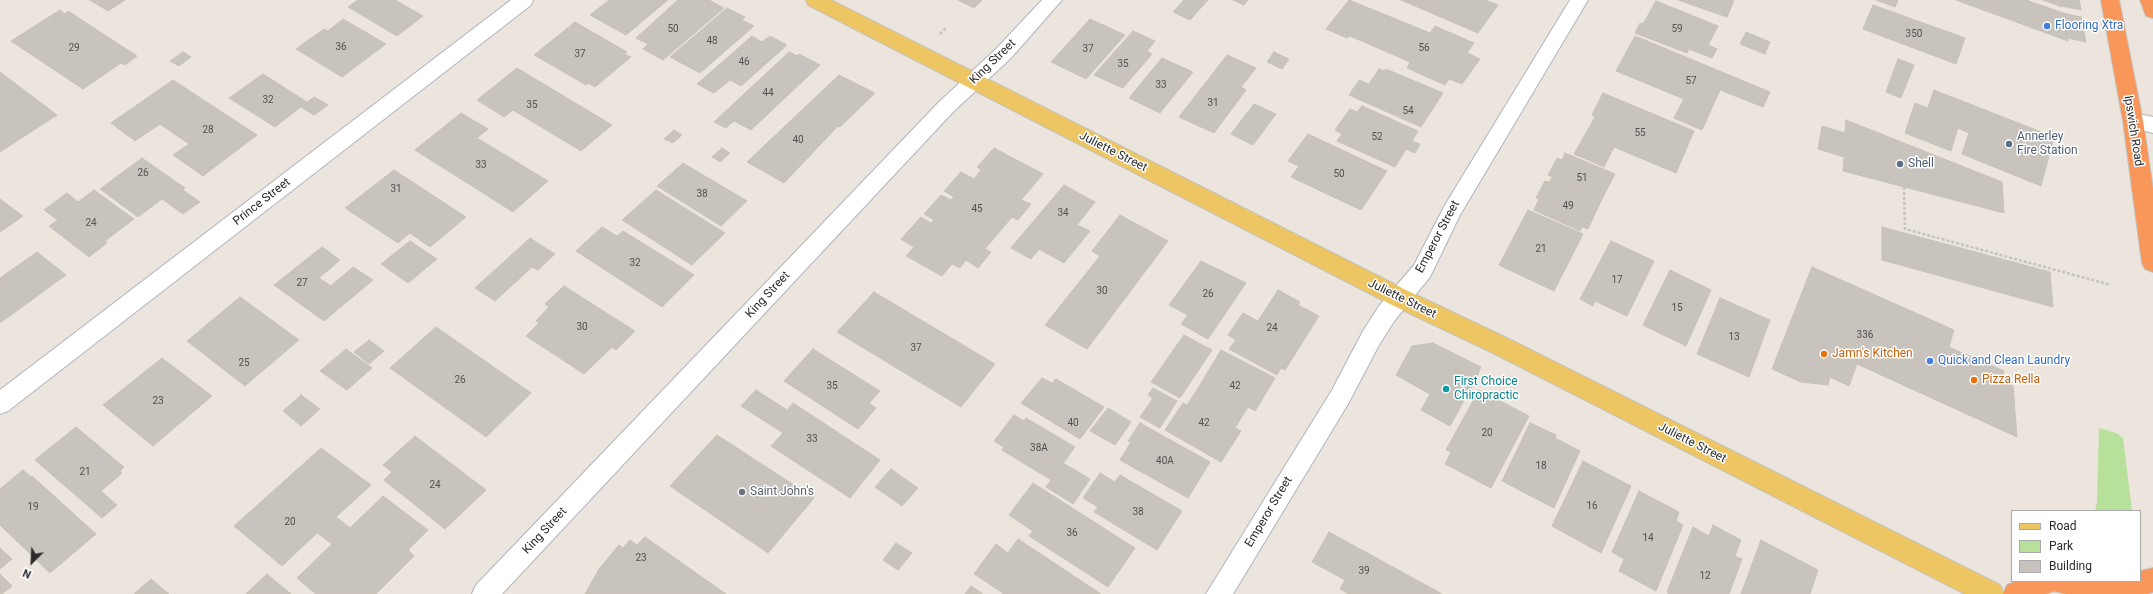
<!DOCTYPE html>
<style>
body{margin:0}
#map{position:relative;width:2153px;height:594px;overflow:hidden;background:#ece5dd;font-family:Roboto,sans-serif}
canvas{display:block}
.legend{position:absolute;left:2011px;top:510px;width:130px;height:72px;box-sizing:border-box;background:#fff;border:1px solid #aaa;margin:0;padding:5px 7px;list-style:none;font-size:12px;color:#2b2b2b}
.legend li{display:flex;align-items:center;gap:8px;height:20px}
.legend b{width:20px;border:1px solid #aaa}
.north{position:absolute;left:12px;top:542px;width:40px;height:40px;-webkit-text-stroke:3px #fff;paint-order:stroke;rotate:204deg;font-size:11px;font-weight:700;line-height:16px;text-align:center;color:#2b2b2b}
.north::after{content:'';display:block;margin:auto;width:14px;height:18px;background:#2b2b2b;clip-path:polygon(50% 0,100% 100%,50% 72%,0 100%)}
</style>
<div id="map">
<canvas width="2153" height="594"></canvas>
<ul class="legend">
<li><b style="height:5px;background:#edc562"></b>Road</li>
<li><b style="height:11px;background:#b7e19b"></b>Park</li>
<li><b style="height:11px;background:#c8c3bc"></b>Building</li>
</ul>
<div class="north">N</div>
</div>
<script>
const c = document.querySelector('canvas').getContext('2d');
c.lineJoin = 'round';
function fillPath(path, color) { c.fillStyle = color; c.fill(path, 'evenodd'); }
const toPath = rows => new Path2D(rows.map(r => 'M' + r).join(''));
function strokePath(path, color, width, dash) { c.strokeStyle = color; c.lineWidth = width; c.lineCap = dash ? 'butt' : 'round'; c.setLineDash(dash || []); c.stroke(path); }
function drawText(font, color, halo, rows, align = 'center') {
  c.font = font + ' Roboto,sans-serif'; c.lineWidth = 3; c.setLineDash([]); c.textBaseline = 'middle'; c.strokeStyle = halo; c.fillStyle = color; for (const [text, x, y, turn = 0] of rows) {
    c.save(); c.translate(x, y); c.rotate((+turn || 0) * Math.PI / 180); c.textAlign = isNaN(turn) ? turn : align; if (halo) c.strokeText(text, 0, 0); c.fillText(text, 0, 0); c.restore();
  }
}
fillPath(toPath([
 [2099,428,2116,433,2123,438,2132,511,2095,511,2097,502]
]), '#b7e19b');
const building = toPath([
 [90,0,125,0,108,11,90,0],
 [358,0,395,0,423,16,397,36,348,7,358,0],
 [609,0,668,0,626,35,590,15,609,0],
 [678,0,709,0,724,8,663,60,643,49,648,44,636,38,678,0],
 [958,0,982,0,974,8,958,0],
 [1184,0,1208,0,1190,20,1173,12,1184,0],
 [1233,0,1248,0,1244,5,1233,0],
 [1349,0,1430,33,1435,26,1474,43,1467,53,1480,59,1462,84,1449,79,1445,85,1407,68,1410,62,1350,36,1347,38,1326,29,1349,0],
 [1401,0,1485,0,1498,5,1478,33,1401,0],
 [1678,0,1734,0,1727,17,1678,0],
 [1876,0,1898,0,1895,7,1876,0],
 [1956,0,2026,0,2063,13,2068,41,1956,0],
 [2043,0,2061,0,2062,7,2043,0],
 [2061,0,2079,0,2081,10,2062,6,2061,0],
 [1656,1,1718,26,1708,45,1717,49,1712,58,1689,49,1687,53,1635,33,1640,23,1643,24,1656,1],
 [1873,5,1965,38,1956,64,1863,29,1873,5],
 [727,8,745,17,742,20,754,26,700,73,670,57,727,8],
 [60,10,65,14,68,11,137,56,125,65,121,63,83,89,11,41,60,10],
 [2063,13,2081,17,2086,42,2068,38,2063,13],
 [343,19,386,44,342,77,296,49,324,29,328,31,343,19],
 [1090,19,1125,35,1086,79,1051,62,1090,19],
 [575,22,627,52,624,54,631,57,595,87,588,83,586,85,534,55,575,22],
 [1133,31,1155,41,1147,51,1152,54,1123,88,1094,75,1133,31],
 [1746,32,1770,42,1765,54,1740,44,1746,32],
 [752,36,762,42,770,36,787,45,741,86,730,80,714,93,697,84,752,36],
 [1635,36,1770,92,1763,107,1720,90,1702,130,1674,118,1684,99,1616,71,1635,36],
 [183,52,191,57,179,66,170,61,183,52],
 [789,52,797,56,799,54,820,65,751,130,734,121,726,128,714,122,789,52],
 [1274,52,1289,59,1282,69,1267,62,1274,52],
 [1227,55,1256,68,1241,87,1246,90,1214,133,1179,117,1227,55],
 [1162,58,1193,72,1160,113,1129,98,1162,58],
 [1898,59,1914,65,1901,98,1886,92,1898,59],
 [517,68,612,125,581,151,513,110,504,117,477,100,517,68],
 [1379,69,1384,71,1386,69,1443,93,1421,127,1349,95,1359,80,1369,84,1379,69],
 [0,72,57,115,0,152,0,72],
 [263,74,307,102,275,127,229,98,263,74],
 [839,75,875,93,840,127,838,126,784,183,747,162,839,75],
 [173,80,257,135,203,176,173,155,189,144,160,124,135,141,111,123,173,80],
 [1934,90,2054,137,2041,186,1962,154,1969,133,1958,128,1951,151,1905,133,1915,103,1928,108,1934,90],
 [1603,93,1694,131,1676,173,1614,147,1604,167,1574,154,1595,117,1592,115,1603,93],
 [314,97,328,105,314,115,301,107,314,97],
 [1254,104,1276,114,1253,145,1231,134,1254,104],
 [1362,106,1418,131,1412,141,1420,144,1415,153,1406,149,1395,167,1337,141,1342,134,1335,130,1350,109,1357,112,1362,106],
 [461,113,488,129,477,138,548,181,513,212,415,150,461,113],
 [1846,120,2002,182,2004,213,1843,171,1844,157,1818,149,1822,126,1845,133,1846,120],
 [674,130,682,135,673,143,664,139,674,130],
 [1308,134,1387,171,1361,210,1291,177,1299,166,1288,161,1308,134],
 [722,148,730,153,720,162,712,157,722,148],
 [994,148,1043,174,1021,200,1031,204,1018,220,1012,217,985,249,991,252,978,268,966,260,960,268,952,264,942,276,906,256,914,247,901,239,921,217,931,223,934,220,924,214,941,195,951,200,954,197,944,191,961,172,974,179,981,170,977,167,994,148],
 [1565,153,1615,174,1601,201,1551,179,1553,177,1548,175,1557,158,1562,160,1565,153],
 [142,158,185,188,183,190,200,202,183,214,162,199,138,217,100,189,142,158],
 [683,163,747,201,721,226,657,186,683,163],
 [394,170,466,217,430,247,410,233,398,243,345,208,394,170],
 [1551,179,1601,201,1588,229,1582,227,1580,231,1534,210,1539,199,1536,198,1545,181,1550,182,1551,179],
 [1064,185,1095,202,1077,225,1090,231,1064,263,1039,249,1031,259,1011,248,1064,185],
 [94,190,134,219,105,241,107,243,89,257,49,226,58,220,44,210,67,193,78,202,94,190],
 [656,190,725,233,692,265,622,220,656,190],
 [0,199,23,216,0,232,0,199],
 [1528,210,1583,234,1554,291,1499,265,1528,210],
 [1120,215,1168,241,1087,349,1045,325,1100,256,1092,251,1120,215],
 [602,227,617,236,623,231,694,275,662,307,576,251,602,227],
 [1882,227,2050,272,2053,307,1882,260,1882,227],
 [530,238,555,254,538,270,532,267,495,301,475,288,530,238],
 [410,241,437,259,408,283,381,264,410,241],
 [1611,241,1654,261,1627,316,1595,301,1593,306,1580,299,1611,241],
 [322,247,340,260,319,278,331,286,353,267,373,280,324,321,274,285,322,247],
 [37,252,66,275,0,323,0,278,37,252],
 [1201,261,1246,283,1208,339,1181,324,1188,315,1169,305,1201,261],
 [1812,267,1954,330,1949,347,2004,371,2002,381,2013,386,2017,437,1857,364,1849,386,1830,377,1828,385,1801,382,1772,369,1812,267],
 [1670,270,1711,290,1686,346,1643,325,1670,270],
 [564,286,635,331,616,350,612,347,584,374,526,336,539,323,536,321,549,307,545,304,564,286],
 [1278,290,1300,302,1298,305,1319,316,1285,370,1281,368,1277,375,1229,349,1236,340,1228,335,1243,313,1258,321,1278,290],
 [874,292,995,364,961,407,837,332,874,292],
 [240,297,299,340,245,386,187,341,240,297],
 [1720,298,1770,320,1749,377,1697,354,1720,298],
 [436,327,531,393,486,437,390,368,436,327],
 [1184,335,1212,350,1180,398,1151,382,1184,335],
 [369,340,384,351,369,364,354,352,369,340],
 [1433,343,1481,367,1476,379,1429,355,1412,384,1396,375,1412,346,1433,343],
 [346,349,372,368,347,390,320,371,346,349],
 [813,349,880,391,869,403,876,408,858,429,784,381,813,349],
 [1221,350,1275,378,1255,411,1248,407,1241,418,1195,393,1221,350],
 [1429,355,1476,379,1450,426,1421,410,1430,394,1412,384,1429,355],
 [162,358,212,396,153,446,103,405,162,358],
 [1042,378,1052,383,1056,379,1104,407,1080,439,1021,403,1042,378],
 [1153,388,1177,401,1160,428,1140,417,1153,398,1148,395,1153,388],
 [756,390,787,410,793,403,880,460,850,498,771,446,783,433,741,406,756,390],
 [1479,390,1529,416,1491,488,1445,464,1451,452,1446,450,1479,390],
 [1195,393,1241,418,1235,428,1241,431,1221,462,1165,430,1183,403,1187,405,1195,393],
 [301,395,320,409,301,426,283,411,301,395],
 [1108,408,1131,422,1115,445,1090,431,1108,408],
 [1014,415,1024,421,1026,418,1075,447,1051,480,1002,450,1004,447,994,441,1014,415],
 [1140,423,1210,462,1188,498,1120,460,1131,442,1128,441,1140,423],
 [1530,423,1556,435,1555,438,1580,451,1554,508,1502,481,1530,423],
 [76,427,124,467,120,471,122,473,101,491,117,505,102,518,35,460,76,427],
 [717,435,814,498,768,553,670,486,717,435],
 [415,436,486,490,445,529,384,480,392,472,383,465,415,436],
 [321,448,371,485,336,517,350,528,383,496,428,530,408,550,414,556,376,594,316,594,297,578,332,544,317,533,282,566,234,526,321,448],
 [1583,461,1631,486,1601,553,1552,526,1583,461],
 [1063,463,1090,479,1073,504,1046,487,1063,463],
 [891,469,918,488,902,506,875,487,891,469],
 [23,470,31,477,32,476,96,534,50,573,0,525,0,489,23,470],
 [1100,473,1115,482,1120,475,1182,511,1157,550,1094,512,1098,507,1083,498,1100,473],
 [1033,483,1135,548,1108,587,1029,536,1033,531,1009,515,1033,483],
 [1639,491,1679,512,1676,521,1683,525,1656,591,1619,571,1624,559,1612,552,1639,491],
 [1713,525,1741,540,1735,556,1742,559,1729,594,1669,594,1667,592,1693,527,1709,536,1713,525],
 [1329,532,1442,594,1349,594,1340,589,1345,580,1312,562,1329,532],
 [645,537,726,594,585,594,599,569,619,545,623,548,630,540,637,545,645,537],
 [1018,539,1101,594,1002,594,1003,593,974,574,996,544,1008,553,1018,539],
 [1761,540,1818,570,1810,594,1741,594,1761,540],
 [896,543,912,553,898,570,883,560,896,543],
 [0,548,12,559,0,569,0,548],
 [0,574,12,586,2,594,0,594,0,574],
 [267,574,291,594,246,594,267,574],
 [151,579,169,594,134,594,151,579],
 [971,586,983,594,965,594,971,586]
]);
fillPath(building, '#c8c3bc');
strokePath(building, '#c8c1b7', 1);
const minor = toPath([
 [511,0,533,0,531,5,8,411,0,414,0,390,511,0],
 [1042,0,1062,0,1011,58,953,112,502,594,472,594,476,585,939,102,997,48,1042,0],
 [1570,0,1588,0,1460,215,1430,277,1395,320,1379,345,1348,404,1233,594,1206,594,1332,390,1363,331,1379,306,1414,265,1445,205,1570,0],
 [2133,113,2153,117,2153,133,2126,126,2123,121,2126,116,2133,113]
]);
const major = toPath([
 [806,0,831,0,1408,291,1511,340,2000,585,2004,594,1965,594,1495,354,1392,305,808,5,806,0]
]);
const highway = toPath([
 [2101,0,2119,0,2143,121,2153,189,2153,272,2145,269,2142,263,2123,121,2101,0],
 [2140,0,2153,0,2153,18,2146,16,2140,0],
 [2153,568,2153,592,2147,594,2066,594,2054,591,2046,594,2003,594,2007,585,2017,581,2140,581,2140,571,2153,568]
]);
strokePath(minor, '#b1b4be', 2);
strokePath(major, '#c4c4c4', 2);
strokePath(highway, '#c4c4c4', 2);
strokePath(toPath([
 [940,34,946,28],
 [1904,187,1905,229,2111,285]
]), '#c4c4c4', 2.5, [3, 2]);
fillPath(minor, '#fff');
fillPath(major, '#edc562');
fillPath(highway, '#f9975b');
for (const [x, y, r, color] of [
 [2047,26,4,"#3f7fe0"],
 [2009,144,4,"#5c6f8a"],
 [1900,164,4,"#5c6f8a"],
 [1824,354,4,"#e8710a"],
 [1930,361,4,"#3f7fe0"],
 [1974,380,4,"#e8710a"],
 [1446,389,4,"#0f9aa8"],
 [742,492,4,"#6b7280"]
]) { const dot = new Path2D(); dot.arc(x, y, r, 0, 2 * Math.PI); c.fillStyle = color; c.fill(dot); strokePath(dot, '#fff', 1.5); }
drawText('10px', '#52514f', null, [
 ["50",673,29],
 ["59",1677,29],
 ["350",1914,34],
 ["48",712,41],
 ["36",341,47],
 ["29",74,48],
 ["56",1424,48],
 ["37",1088,49],
 ["37",580,54],
 ["46",744,62],
 ["35",1123,64],
 ["57",1691,81],
 ["33",1161,85],
 ["44",768,93],
 ["32",268,100],
 ["31",1213,103],
 ["35",532,105],
 ["54",1408,111],
 ["28",208,130],
 ["55",1640,133],
 ["52",1377,137],
 ["40",798,140],
 ["33",481,165],
 ["26",143,173],
 ["50",1339,174],
 ["51",1582,178],
 ["31",396,189],
 ["38",702,194],
 ["49",1568,206],
 ["45",977,209],
 ["34",1063,213],
 ["24",91,223],
 ["21",1541,249],
 ["32",635,263],
 ["17",1617,280],
 ["27",302,283],
 ["30",1102,291],
 ["26",1208,294],
 ["15",1677,308],
 ["30",582,327],
 ["24",1272,328],
 ["336",1865,335],
 ["13",1734,337],
 ["37",916,348],
 ["25",244,363],
 ["26",460,380],
 ["35",832,386],
 ["42",1235,386],
 ["23",158,401],
 ["40",1073,423],
 ["42",1204,423],
 ["20",1487,433],
 ["33",812,439],
 ["38A",1039,448],
 ["40A",1165,461],
 ["18",1541,466],
 ["21",85,472],
 ["24",435,485],
 ["16",1592,506],
 ["19",33,507],
 ["38",1138,512],
 ["20",290,522],
 ["36",1072,533],
 ["14",1648,538],
 ["23",641,558],
 ["39",1364,571],
 ["12",1705,576]
]);
drawText('12px', '#366cbe', '#fff', [
 ["Flooring Xtra",2055,26],
 ["Quick and Clean Laundry",1938,361]
], 'left');
drawText('12px', '#2b2b2b', '#fff', [
 ["King Street",993,62,-44],
 ["Ipswich Road",2133,131,81],
 ["Juliette Street",1113,152,27],
 ["Prince Street",262,202,-38],
 ["Emperor Street",1438,237,-62],
 ["King Street",768,295,-47],
 ["Juliette Street",1402,299,26],
 ["Juliette Street",1692,443,27],
 ["Emperor Street",1269,512,-59],
 ["King Street",545,531,-47]
]);
drawText('12px', '#4e5e75', '#fff', [
 ["Annerley",2017,137],
 ["Fire Station",2017,151],
 ["Shell",1908,164]
], 'left');
drawText('12px', '#c56008', '#fff', [
 ["Jamn's Kitchen",1832,354],
 ["Pizza Rella",1982,380]
], 'left');
drawText('12px', '#0d838f', '#fff', [
 ["First Choice",1454,382],
 ["Chiropractic",1454,396]
], 'left');
drawText('12px', '#5b616d', '#fff', [
 ["Saint John's",750,492]
], 'left');
</script>
